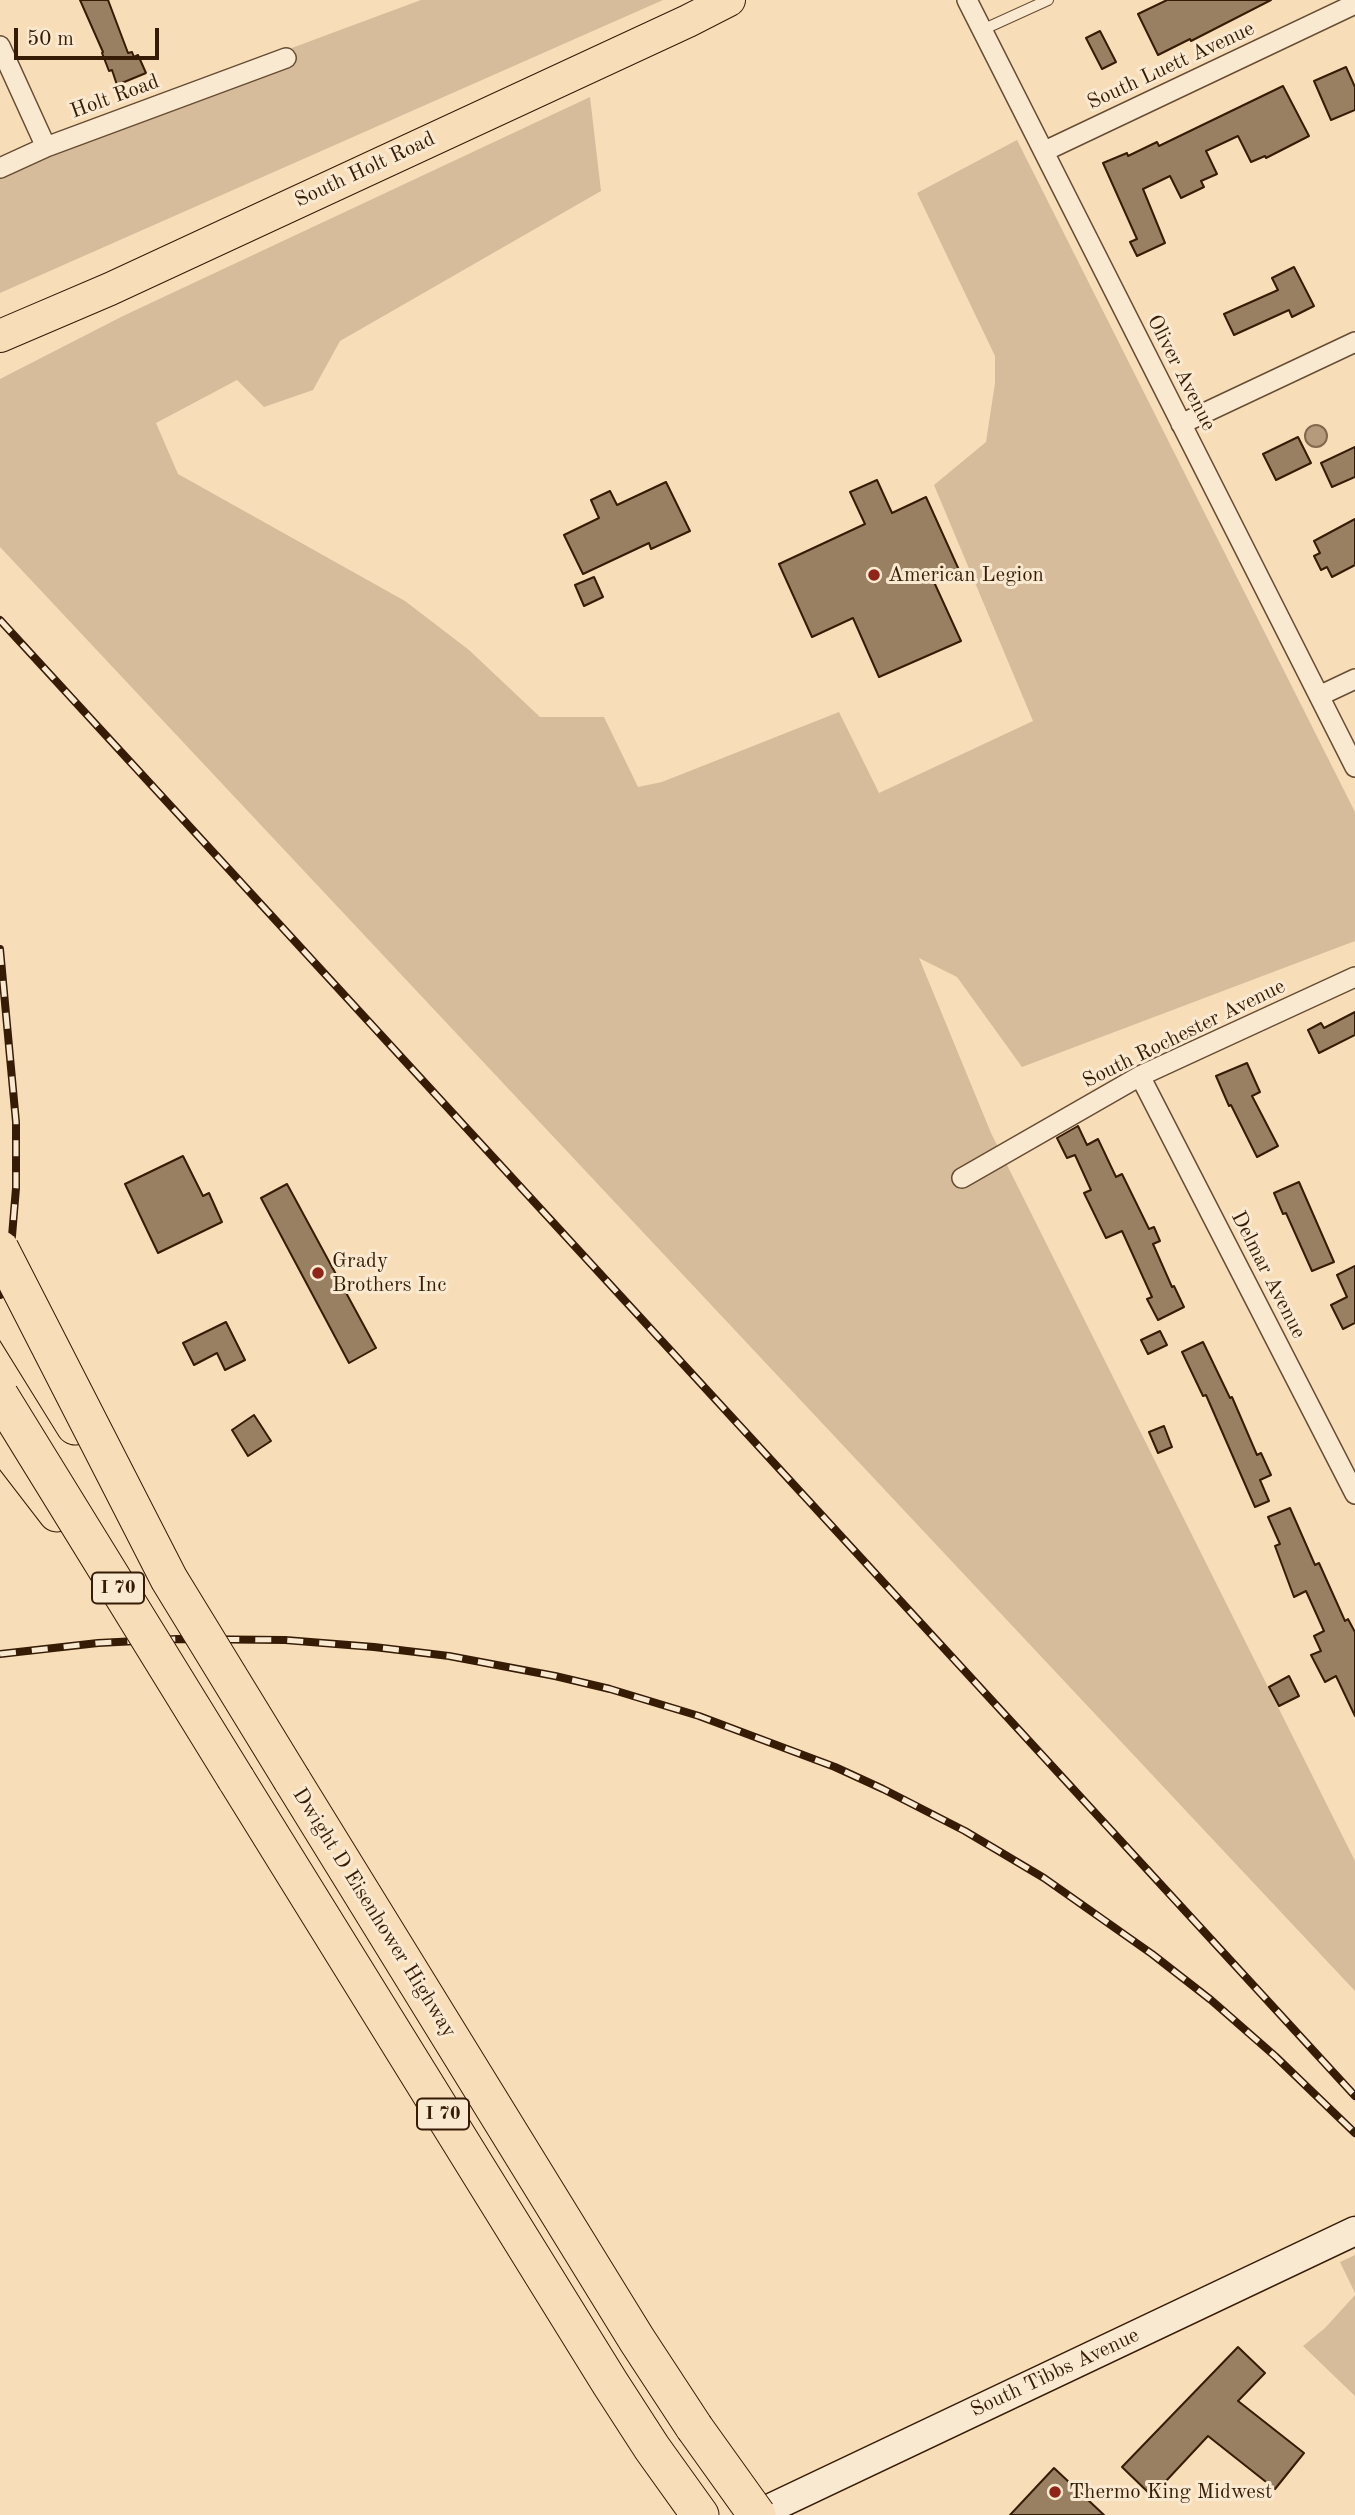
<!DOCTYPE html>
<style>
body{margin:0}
#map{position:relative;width:1355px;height:2515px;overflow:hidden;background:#f7ddb8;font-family:"Old Standard TT",serif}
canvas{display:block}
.scale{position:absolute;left:14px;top:28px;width:145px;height:32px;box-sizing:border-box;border:4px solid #361b05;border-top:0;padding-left:9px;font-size:21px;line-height:24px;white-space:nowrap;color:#361b05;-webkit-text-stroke:5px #fae9d1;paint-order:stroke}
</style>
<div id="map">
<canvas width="1355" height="2515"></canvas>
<div class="scale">50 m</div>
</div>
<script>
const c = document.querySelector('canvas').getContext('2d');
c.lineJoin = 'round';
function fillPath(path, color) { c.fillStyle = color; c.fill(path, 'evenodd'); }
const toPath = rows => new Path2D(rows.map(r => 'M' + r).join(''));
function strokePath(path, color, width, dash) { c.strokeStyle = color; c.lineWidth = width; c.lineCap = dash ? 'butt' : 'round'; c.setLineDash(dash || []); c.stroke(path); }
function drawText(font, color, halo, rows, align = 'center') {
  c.font = font + ' "Old Standard TT",serif'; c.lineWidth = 6; c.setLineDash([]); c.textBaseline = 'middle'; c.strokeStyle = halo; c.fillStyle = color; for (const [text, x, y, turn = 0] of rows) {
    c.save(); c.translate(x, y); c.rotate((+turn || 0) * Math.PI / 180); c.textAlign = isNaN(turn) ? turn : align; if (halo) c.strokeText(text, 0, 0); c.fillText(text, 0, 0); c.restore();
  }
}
fillPath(toPath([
 [421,0,663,0,0,293,0,163,52,137],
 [590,97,601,191,340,341,313,390,264,407,237,380,156,423,178,474,405,601,469,650,540,717,604,717,638,787,662,782,839,712,879,793,1033,721,934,485,986,442,995,383,995,356,917,193,1017,140,1355,812,1355,941,1022,1067,957,977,919,958,991,1133,1355,1861,1355,1991,0,547,0,379,123,316],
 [1355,2255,1355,2293,1340,2262],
 [1355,2295,1355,2396,1303,2346,1325,2328]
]), '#d6bc9a');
const water = toPath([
 '1305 436a11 11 0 1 1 22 0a11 11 0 1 1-22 0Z'
]);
fillPath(water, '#b59b7b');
strokePath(water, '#82684c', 2);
const building = toPath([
 [80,0,108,0,128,53,132,52,134,57,138,55,146,73,117,85,112,70,109,71,102,53,103,52,80,0],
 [1167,0,1271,0,1191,41,1190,39,1158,55,1138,14,1167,0],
 [1100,31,1116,62,1102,69,1086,38,1100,31],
 [1346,67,1355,87,1355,110,1331,120,1314,81,1346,67],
 [1283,86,1309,136,1266,158,1265,156,1251,162,1238,136,1206,151,1217,174,1201,181,1204,187,1181,198,1170,176,1143,189,1165,243,1137,256,1130,242,1137,239,1103,163,1127,153,1128,156,1157,142,1159,146,1283,86],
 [1294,267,1314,306,1292,317,1289,310,1234,335,1224,314,1278,290,1272,278,1294,267],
 [1298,437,1311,463,1276,480,1263,454,1298,437],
 [1355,447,1355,477,1332,487,1321,463,1355,447],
 [877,480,892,513,926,497,959,570,934,582,961,641,879,677,853,618,812,637,779,564,865,524,850,492,877,480],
 [666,482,690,531,651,549,649,543,583,574,564,535,599,518,591,500,610,491,617,505,666,482],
 [1355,519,1355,565,1332,577,1327,567,1321,570,1314,556,1320,553,1314,541,1355,519],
 [594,577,603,597,584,606,575,585,594,577],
 [1355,1012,1355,1035,1319,1053,1308,1030,1321,1023,1324,1028,1355,1012],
 [1247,1063,1260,1092,1252,1096,1278,1146,1257,1157,1231,1105,1229,1106,1216,1076,1247,1063],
 [1078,1126,1087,1145,1098,1139,1116,1177,1122,1174,1149,1229,1154,1227,1160,1241,1153,1244,1172,1287,1174,1286,1184,1307,1158,1320,1147,1299,1152,1297,1122,1231,1106,1238,1084,1193,1091,1190,1075,1155,1067,1158,1057,1138,1078,1126],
 [183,1156,203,1196,209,1193,222,1222,158,1253,125,1184,183,1156],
 [1299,1182,1334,1262,1312,1271,1286,1213,1283,1214,1274,1193,1299,1182],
 [287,1184,376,1348,349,1363,261,1198,287,1184],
 [1355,1266,1355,1323,1343,1329,1331,1305,1347,1297,1337,1275,1355,1266],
 [226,1322,245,1360,225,1370,217,1353,194,1365,183,1343,226,1322],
 [1160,1331,1167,1345,1148,1354,1141,1340,1160,1331],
 [1203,1342,1230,1398,1232,1397,1257,1455,1261,1453,1271,1475,1260,1480,1269,1501,1255,1507,1206,1395,1203,1396,1182,1352,1203,1342],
 [254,1415,271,1441,248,1456,232,1430,254,1415],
 [1164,1426,1172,1447,1158,1453,1149,1432,1164,1426],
 [1290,1508,1315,1565,1319,1563,1345,1621,1348,1619,1355,1632,1355,1716,1336,1676,1325,1682,1311,1655,1321,1651,1314,1636,1324,1631,1306,1591,1294,1597,1275,1546,1280,1544,1268,1517,1290,1508],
 [1289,1676,1299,1696,1279,1706,1269,1687,1289,1676],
 [1238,2347,1265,2373,1238,2401,1304,2453,1275,2489,1208,2436,1152,2496,1122,2467,1238,2347],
 [1054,2468,1104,2515,1010,2515,1054,2468]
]);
fillPath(building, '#9a8062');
strokePath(building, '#361b05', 2);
const service = toPath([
 [982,30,1048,0]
]);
const minor = toPath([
 [967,0,1355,767],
 [0,46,46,147],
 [1045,151,1355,4],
 [0,168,46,147,286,58],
 [1181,424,1355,342],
 [1319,696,1355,679],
 [1140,1076,1355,1494],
 [962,1178,1140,1076,1355,977]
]);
const secondary = toPath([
 [756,2515,1355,2231]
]);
const primary = toPath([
 [0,336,110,289,688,21,729,0]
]);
const motorway = toPath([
 [0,1305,75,1426],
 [0,1439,57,1513],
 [236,1779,610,2383,652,2448,700,2515],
 [292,1780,637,2340,694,2427]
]);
strokePath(service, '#664c32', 12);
strokePath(minor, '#664c32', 22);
strokePath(secondary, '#361b05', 31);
strokePath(primary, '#361b05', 34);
strokePath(motorway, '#361b05', 39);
strokePath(service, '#fae9d1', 10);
strokePath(minor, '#fae9d1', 19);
strokePath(secondary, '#fae9d1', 28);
strokePath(primary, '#f7ddb8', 32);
strokePath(motorway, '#f7ddb8', 37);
const rail = toPath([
 [0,620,1355,2096],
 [0,949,16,1122,16,1188,12,1236,0,1295],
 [0,1654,98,1643,177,1639,285,1640,374,1647,449,1656,555,1676,610,1689,699,1716,835,1767,883,1789,965,1831,1044,1878,1152,1954,1211,2000,1275,2056,1355,2133]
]);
strokePath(rail, '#361b05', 8);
strokePath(rail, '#fae9d1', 5, [16]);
const motorwayBridge = toPath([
 [0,1249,169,1579,292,1780],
 [0,1396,236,1779],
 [694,2427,757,2515]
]);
strokePath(motorwayBridge, '#361b05', 39, []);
strokePath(motorwayBridge, '#f7ddb8', 37);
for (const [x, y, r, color] of [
 [874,575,7,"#8f2418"],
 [318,1273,7,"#8f2418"],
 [1055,2492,7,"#8f2418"]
]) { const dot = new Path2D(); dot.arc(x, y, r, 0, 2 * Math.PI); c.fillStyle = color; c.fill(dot); strokePath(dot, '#fae9d1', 2.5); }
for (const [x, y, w] of [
 [118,1588,52],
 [443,2114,52]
]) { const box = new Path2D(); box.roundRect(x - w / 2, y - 15.5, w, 31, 5); c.fillStyle = '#fae9d1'; c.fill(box); strokePath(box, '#361b05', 2); }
drawText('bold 19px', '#361b05', null, [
 ["I 70",118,1588],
 ["I 70",443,2114]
]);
drawText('21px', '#361b05', '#fae9d1', [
 ["South Luett Avenue",1171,66,-25],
 ["Holt Road",115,97,-20],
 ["South Holt Road",365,170,-25],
 ["Oliver Avenue",1181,373,63],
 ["South Rochester Avenue",1184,1034,-26],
 ["Delmar Avenue",1268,1275,63],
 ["Dwight D Eisenhower Highway",374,1913,58],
 ["South Tibbs Avenue",1055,2373,-25]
]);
drawText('21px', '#361b05', '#fae9d1', [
 ["American Legion",888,575],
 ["Grady",332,1261],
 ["Brothers Inc",332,1285],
 ["Thermo King Midwest",1069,2492]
], 'left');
</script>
